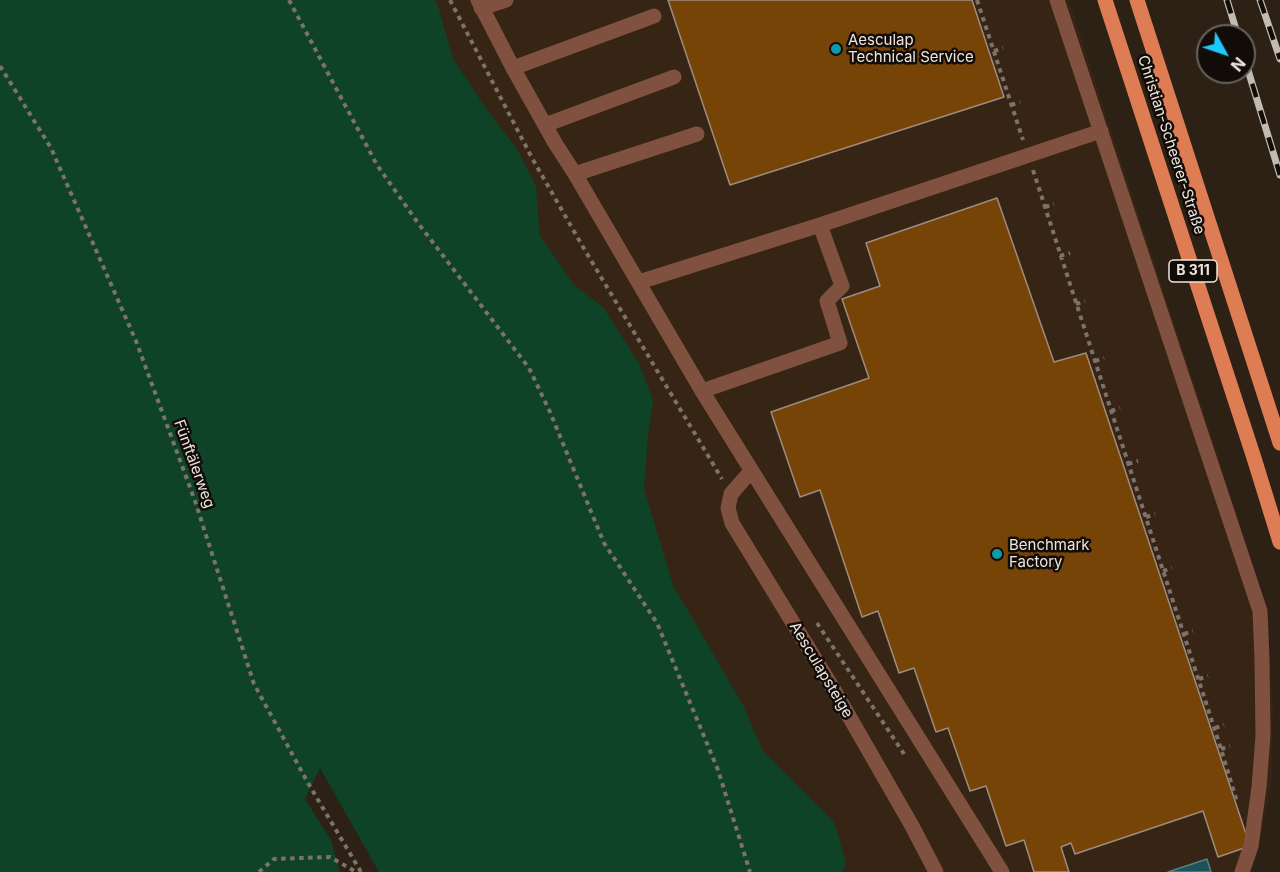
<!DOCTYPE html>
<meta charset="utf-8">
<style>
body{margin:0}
#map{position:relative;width:1280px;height:872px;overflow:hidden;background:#2d2116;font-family:Inter,sans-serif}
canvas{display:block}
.north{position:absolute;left:1196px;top:24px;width:60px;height:60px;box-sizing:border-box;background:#110c07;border:2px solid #69635d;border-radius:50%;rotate:130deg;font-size:16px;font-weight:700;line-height:24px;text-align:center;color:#eee5de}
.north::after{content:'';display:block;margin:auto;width:21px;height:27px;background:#1bc9fc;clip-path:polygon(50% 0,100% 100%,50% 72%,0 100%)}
</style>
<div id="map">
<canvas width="1280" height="872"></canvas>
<div class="north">N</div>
</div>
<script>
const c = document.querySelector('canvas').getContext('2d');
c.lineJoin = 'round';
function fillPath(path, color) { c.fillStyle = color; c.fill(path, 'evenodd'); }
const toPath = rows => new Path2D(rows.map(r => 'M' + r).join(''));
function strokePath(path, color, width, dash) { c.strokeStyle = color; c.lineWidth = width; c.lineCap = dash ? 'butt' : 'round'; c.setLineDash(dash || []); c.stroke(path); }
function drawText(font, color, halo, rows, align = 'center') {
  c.font = font + ' Inter,sans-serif'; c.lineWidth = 5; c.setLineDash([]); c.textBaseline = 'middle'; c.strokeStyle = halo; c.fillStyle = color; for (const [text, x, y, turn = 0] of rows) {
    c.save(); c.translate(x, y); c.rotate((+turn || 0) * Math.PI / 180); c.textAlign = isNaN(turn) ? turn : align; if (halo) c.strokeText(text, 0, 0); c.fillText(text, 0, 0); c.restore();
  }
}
fillPath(toPath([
 [407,0,1069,0,1234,506,1265,609,1273,704,1272,775,1258,852,1252,872,766,872]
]), '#362414');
fillPath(toPath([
 [0,0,435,0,439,9,453,59,488,111,517,149,536,186,540,236,574,285,603,307,640,365,653,401,648,436,644,488,673,585,743,705,763,751,834,822,846,863,843,872,379,872,320,768,305,799,331,840,340,872,0,872]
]), '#0e4327');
const water = toPath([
 [1207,859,1211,872,1168,872,1207,859]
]);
fillPath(water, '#1c535a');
strokePath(water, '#5b7f82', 1.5);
const building = toPath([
 [668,0,972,0,1004,97,730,185,668,0],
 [997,198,1054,362,1086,353,1250,846,1218,857,1203,811,1075,854,1071,843,1061,847,1069,872,1034,872,1024,840,1006,846,986,786,970,791,948,728,936,732,914,668,899,673,878,611,862,617,820,490,800,497,771,412,869,378,842,299,880,286,866,243,997,198]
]);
fillPath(building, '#774408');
strokePath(building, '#9d8c7f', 1.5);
strokePath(toPath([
 [289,0,377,165,418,223,529,368,550,412,604,543,657,623,718,770,750,872],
 [450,0,532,158,583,247,722,479],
 [977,0,1023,140],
 [994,51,1003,48],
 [0,66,51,148,136,341,195,501,254,684,308,783,361,872],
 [1011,105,1020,102],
 [1033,170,1221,749,1237,802],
 [1045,207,1054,204],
 [1060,256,1070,253],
 [1076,304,1085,301],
 [1095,361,1104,358],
 [1111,411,1120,408],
 [1128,464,1138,461],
 [1146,517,1155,514],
 [1163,571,1172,568],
 [817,623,904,754],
 [1184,634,1193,631],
 [1199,679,1208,676],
 [1215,728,1224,725],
 [1221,749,1230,746],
 [259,872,274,859,330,857,356,872]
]), '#7d7269', 4, [4.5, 4.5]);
strokePath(toPath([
 [478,0,513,68,555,143,575,174,702,391,1002,872],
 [1057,0,1260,611,1262,659,1263,736,1259,787,1251,846,1242,872],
 [481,8,506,0],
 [513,68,654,16],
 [545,125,674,77],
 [575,174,697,134],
 [639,282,820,225,1101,131],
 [702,391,840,343,827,301,842,286,820,225],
 [751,471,731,494,728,508,732,523,834,690,912,826,936,872]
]), '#81513f', 15);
strokePath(toPath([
 [1105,0,1254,458,1280,542],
 [1137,0,1280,443]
]), '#de7c54', 15);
const rail = toPath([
 [1227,0,1238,36],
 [1260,0,1280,59],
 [1244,57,1280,175]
]);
strokePath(rail, '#c3bab2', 7);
strokePath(rail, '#110c07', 4.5, [14]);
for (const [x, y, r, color] of [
 [836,49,6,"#0f9aa8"],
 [997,554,6,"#0f9aa8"]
]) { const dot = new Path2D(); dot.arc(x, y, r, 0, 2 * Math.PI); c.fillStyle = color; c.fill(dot); strokePath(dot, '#110c07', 2); }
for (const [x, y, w] of [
 [1193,271,48]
]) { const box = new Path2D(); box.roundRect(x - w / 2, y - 11, w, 22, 4.5); c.fillStyle = '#110c07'; c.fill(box); strokePath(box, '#eee5de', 1.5); }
drawText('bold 14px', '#eee5de', null, [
 ["B 311",1193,271]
]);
drawText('15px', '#eee5de', '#110c07', [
 ["Aesculap",848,40],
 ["Technical Service",848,57],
 ["Benchmark",1009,545],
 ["Factory",1009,562]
], 'left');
drawText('15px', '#eee5de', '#110c07', [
 ["Christian-Scheerer-Straße",1171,145,72],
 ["Fünftälerweg",194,464,70],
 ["Aesculapsteige",821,670,59]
]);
</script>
